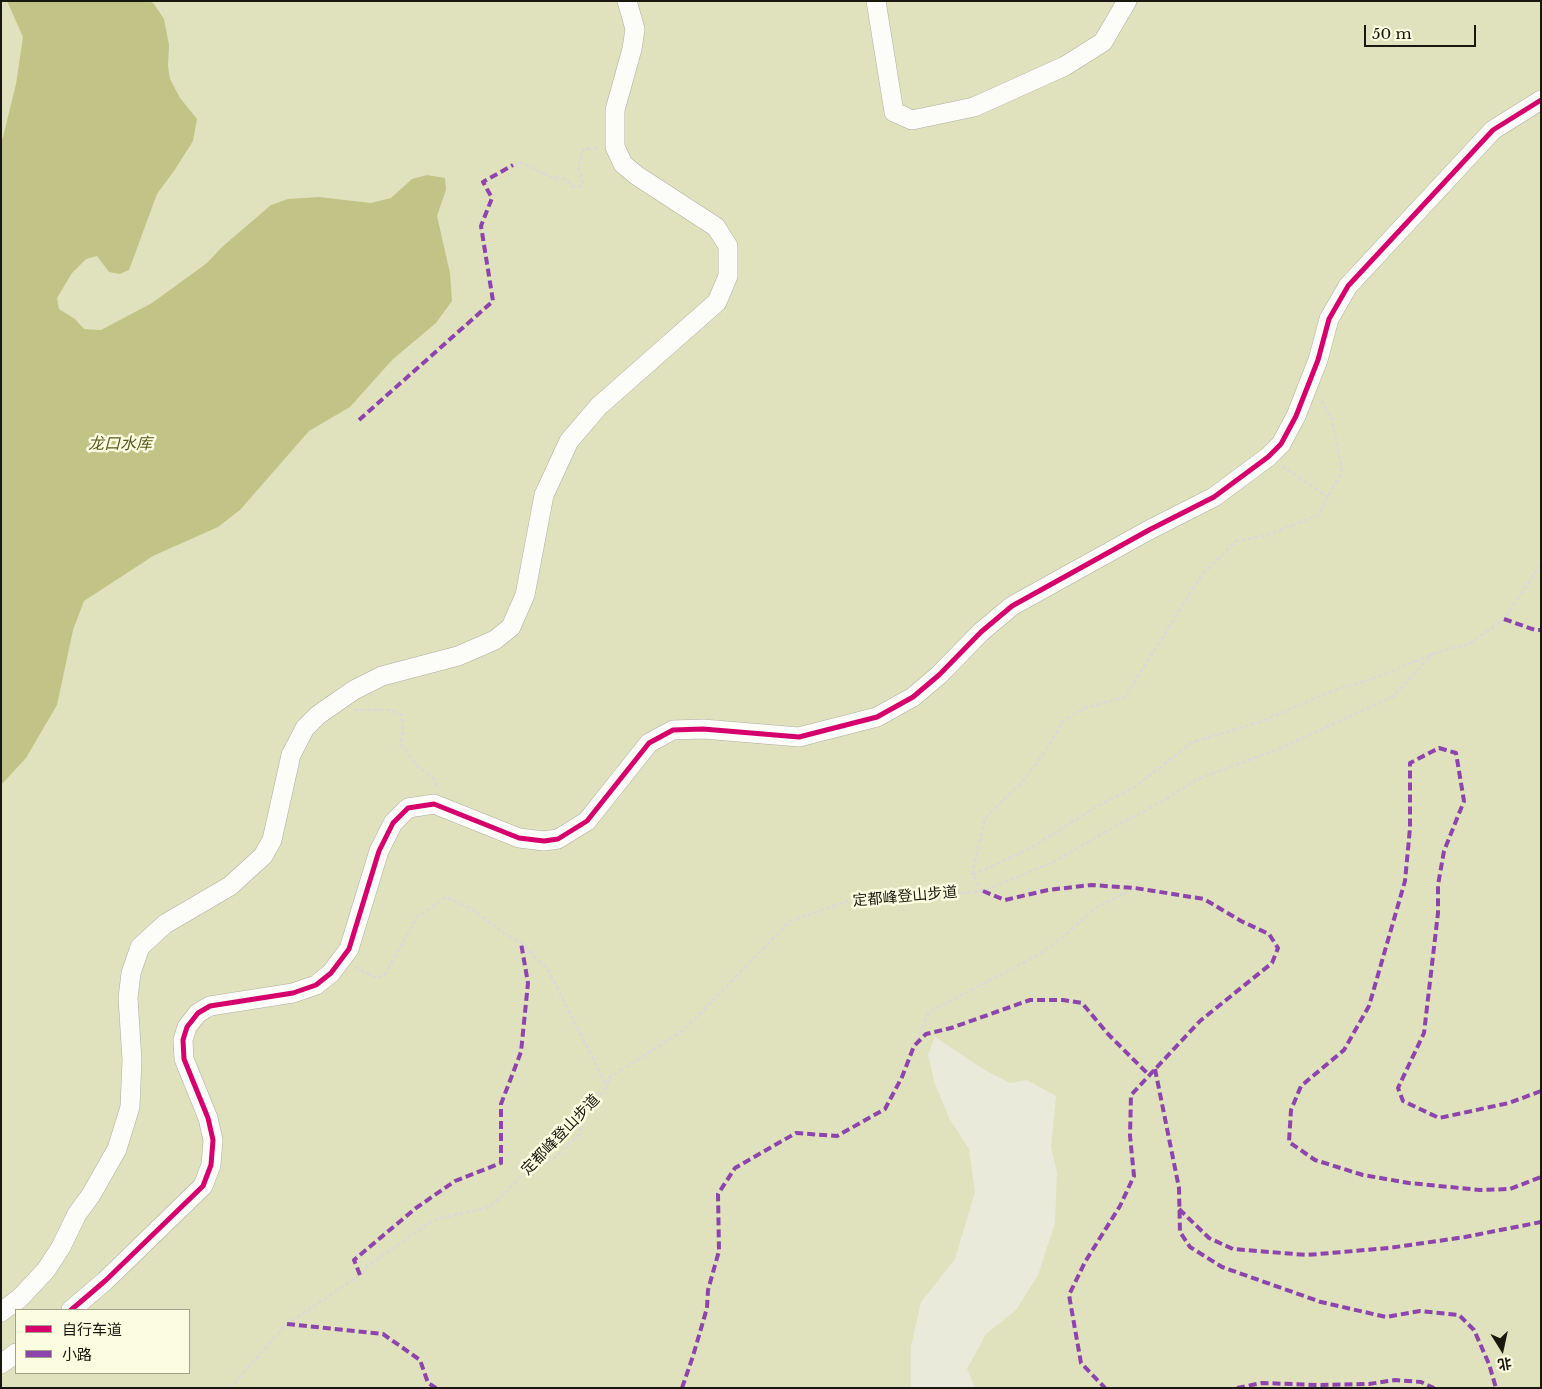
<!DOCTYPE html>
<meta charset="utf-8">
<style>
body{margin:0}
#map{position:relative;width:1542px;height:1389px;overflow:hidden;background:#e9ead9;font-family:"Libre Baskerville","Noto Sans SC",serif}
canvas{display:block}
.frame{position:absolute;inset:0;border:2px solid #18180e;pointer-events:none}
.legend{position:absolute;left:15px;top:1309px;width:175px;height:65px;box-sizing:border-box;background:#fcfde0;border:1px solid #a1a18c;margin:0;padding:6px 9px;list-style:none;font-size:15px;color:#18180e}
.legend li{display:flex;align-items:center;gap:10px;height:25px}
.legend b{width:25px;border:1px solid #a1a18c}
.north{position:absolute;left:1477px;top:1324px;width:50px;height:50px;-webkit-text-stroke:4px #fcfde0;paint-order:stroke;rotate:170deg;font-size:14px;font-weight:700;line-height:20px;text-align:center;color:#18180e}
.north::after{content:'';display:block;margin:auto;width:18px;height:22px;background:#18180e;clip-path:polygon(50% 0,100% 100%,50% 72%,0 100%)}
.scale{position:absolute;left:1364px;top:25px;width:112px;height:22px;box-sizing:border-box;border:2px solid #18180e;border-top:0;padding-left:6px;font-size:15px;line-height:18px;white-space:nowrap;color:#18180e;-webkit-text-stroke:4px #fcfde0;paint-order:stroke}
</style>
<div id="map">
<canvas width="1542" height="1389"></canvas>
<div class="frame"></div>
<ul class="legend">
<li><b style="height:6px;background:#d6006c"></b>自行车道</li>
<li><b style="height:6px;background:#8e44ad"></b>小路</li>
</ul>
<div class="north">北</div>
<div class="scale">50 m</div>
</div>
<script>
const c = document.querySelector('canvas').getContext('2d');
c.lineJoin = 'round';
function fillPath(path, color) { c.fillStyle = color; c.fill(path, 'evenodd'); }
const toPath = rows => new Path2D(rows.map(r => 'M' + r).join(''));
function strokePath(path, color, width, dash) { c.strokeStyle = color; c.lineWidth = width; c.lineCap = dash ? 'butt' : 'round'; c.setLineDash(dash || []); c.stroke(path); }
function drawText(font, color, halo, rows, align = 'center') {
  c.font = font + ' "Libre Baskerville","Noto Sans SC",serif'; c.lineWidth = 5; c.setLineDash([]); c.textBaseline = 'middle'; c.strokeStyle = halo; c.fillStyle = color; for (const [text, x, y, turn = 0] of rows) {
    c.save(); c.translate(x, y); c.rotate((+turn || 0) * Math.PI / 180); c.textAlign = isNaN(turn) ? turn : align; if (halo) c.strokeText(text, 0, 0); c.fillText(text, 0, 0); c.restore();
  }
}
fillPath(toPath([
 [1,1,1541,1,1541,1388,975,1388,967,1369,986,1334,1016,1310,1038,1275,1055,1223,1057,1172,1051,1147,1056,1096,1027,1080,1010,1083,983,1069,935,1037,928,1054,934,1081,949,1118,969,1149,975,1192,955,1259,921,1302,911,1347,911,1388,1,1388],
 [16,1310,189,1310,189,1373,16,1373]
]), '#e0e2be');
fillPath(toPath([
 [7,1,150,1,154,4,164,19,169,45,168,66,170,79,180,98,197,119,193,141,174,171,157,194,129,270,120,274,109,272,97,256,86,259,72,273,57,298,59,309,75,319,84,329,101,330,152,303,207,263,222,247,271,205,288,199,319,197,371,203,391,198,412,179,427,175,445,178,446,190,437,216,450,273,452,301,436,323,392,360,350,407,309,431,240,510,218,527,153,556,84,601,73,630,57,705,26,758,1,785,1,140,3,137,16,84,23,37]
]), '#c2c487');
const minor = toPath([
 [876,1,894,112,912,120,974,107,1065,66,1103,42,1127,1],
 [71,1310,105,1281,203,1186,211,1165,213,1140,208,1118,184,1059,183,1040,187,1027,198,1013,210,1006,293,993,316,985,331,973,349,949,379,851,393,823,408,808,434,804,519,838,544,841,558,839,587,821,649,743,673,730,703,729,799,737,877,717,913,697,939,675,981,632,1012,606,1149,530,1214,497,1268,457,1281,444,1296,416,1318,360,1329,319,1348,286,1493,130,1541,100],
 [1,1312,20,1298,46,1270,61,1247,77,1214,91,1195,117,1149,130,1107,132,1060,128,998,131,973,140,947,165,924,230,886,263,856,272,840,291,755,305,728,318,715,354,690,382,676,458,656,495,640,511,627,525,595,544,495,569,441,599,406,717,302,728,276,728,246,716,227,636,175,623,164,615,147,615,110,632,49,635,29,627,1],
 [1,1364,16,1353]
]);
strokePath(minor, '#aeaea1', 20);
strokePath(toPath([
 [513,165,522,163,551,177,565,179,574,187,580,187,583,183,578,167,584,149,598,148],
 [1282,466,1328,497],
 [354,710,392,710,401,715,403,728,401,745,418,767,432,777,439,789],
 [973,875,1031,848,1096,807,1133,788,1193,742,1260,722,1332,691,1381,676,1432,654,1471,643,1504,619,1541,564],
 [983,891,972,875,985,818,1025,779,1047,749,1063,721,1085,708,1125,697,1201,576,1236,541,1268,535,1318,515,1342,471,1332,420,1320,398],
 [355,967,374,977,384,976,417,917,446,897,472,909,504,933,521,943,548,970,607,1087],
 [914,1046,929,1012,1033,958,1064,936,1097,907,1135,888],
 [553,1159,579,1134,585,1115],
 [230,1388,287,1324,360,1275,368,1266,433,1220,490,1207,586,1114,607,1087,610,1077,684,1030,790,921,856,898,900,898,983,891,1056,861,1115,826,1156,805,1198,779,1281,748,1394,696,1432,654]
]), '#dadad5', 2.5, [4, 2.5]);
strokePath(minor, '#fcfcf9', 19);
strokePath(toPath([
 [359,420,493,301,481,226,492,198,483,182,513,165],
 [1504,619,1535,630,1541,630],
 [983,891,1005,900,1048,890,1091,885,1135,888,1204,899,1241,921,1269,934,1278,948,1272,963,1200,1021,1131,1095,1130,1136,1134,1176,1120,1206,1085,1262,1069,1295,1081,1363,1105,1388],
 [1155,1069,1179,1188,1180,1232,1190,1247,1222,1267,1321,1302,1386,1317,1420,1311,1459,1315,1474,1330,1489,1364,1496,1388],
 [1541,1091,1509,1103,1439,1118,1403,1101,1398,1088,1424,1033,1438,913,1438,885,1444,851,1464,801,1456,753,1439,748,1410,763,1410,828,1405,881,1369,1006,1344,1050,1301,1086,1291,1110,1289,1142,1315,1160,1363,1175,1409,1183,1480,1190,1510,1189,1541,1177],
 [1179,1209,1209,1238,1233,1249,1307,1255,1389,1248,1465,1237,1541,1222],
 [360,1275,354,1260,416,1208,455,1181,501,1163,501,1104,521,1052,528,983,521,943],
 [287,1324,383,1334,420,1360,428,1383,436,1388],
 [682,1388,693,1356,707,1308,708,1290,719,1251,718,1194,735,1168,796,1133,837,1136,885,1109,902,1077,914,1046,926,1034,951,1028,1030,1000,1063,1000,1082,1003,1108,1034,1149,1075],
 [1237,1388,1262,1383,1319,1385,1369,1384,1395,1380,1421,1382,1434,1388]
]), '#8e44ad', 4, [8, 4]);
strokePath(toPath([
 [71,1310,105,1281,203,1186,211,1165,213,1140,208,1118,184,1059,183,1040,187,1027,198,1013,210,1006,293,993,316,985,331,973,349,949,379,851,393,823,408,808,434,804,519,838,544,841,558,839,587,821,649,743,673,730,703,729,799,737,877,717,913,697,939,675,981,632,1012,606,1149,530,1214,497,1268,457,1281,444,1296,416,1318,360,1329,319,1348,286,1493,130,1541,100]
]), '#d6006c', 5);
drawText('15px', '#18180e', '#fcfde0', [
 ["定都峰登山步道",905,897,-5],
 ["定都峰登山步道",561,1135,-46]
]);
drawText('italic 16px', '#58581e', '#fcfde0', [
 ["龙口水库",120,444]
]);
</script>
